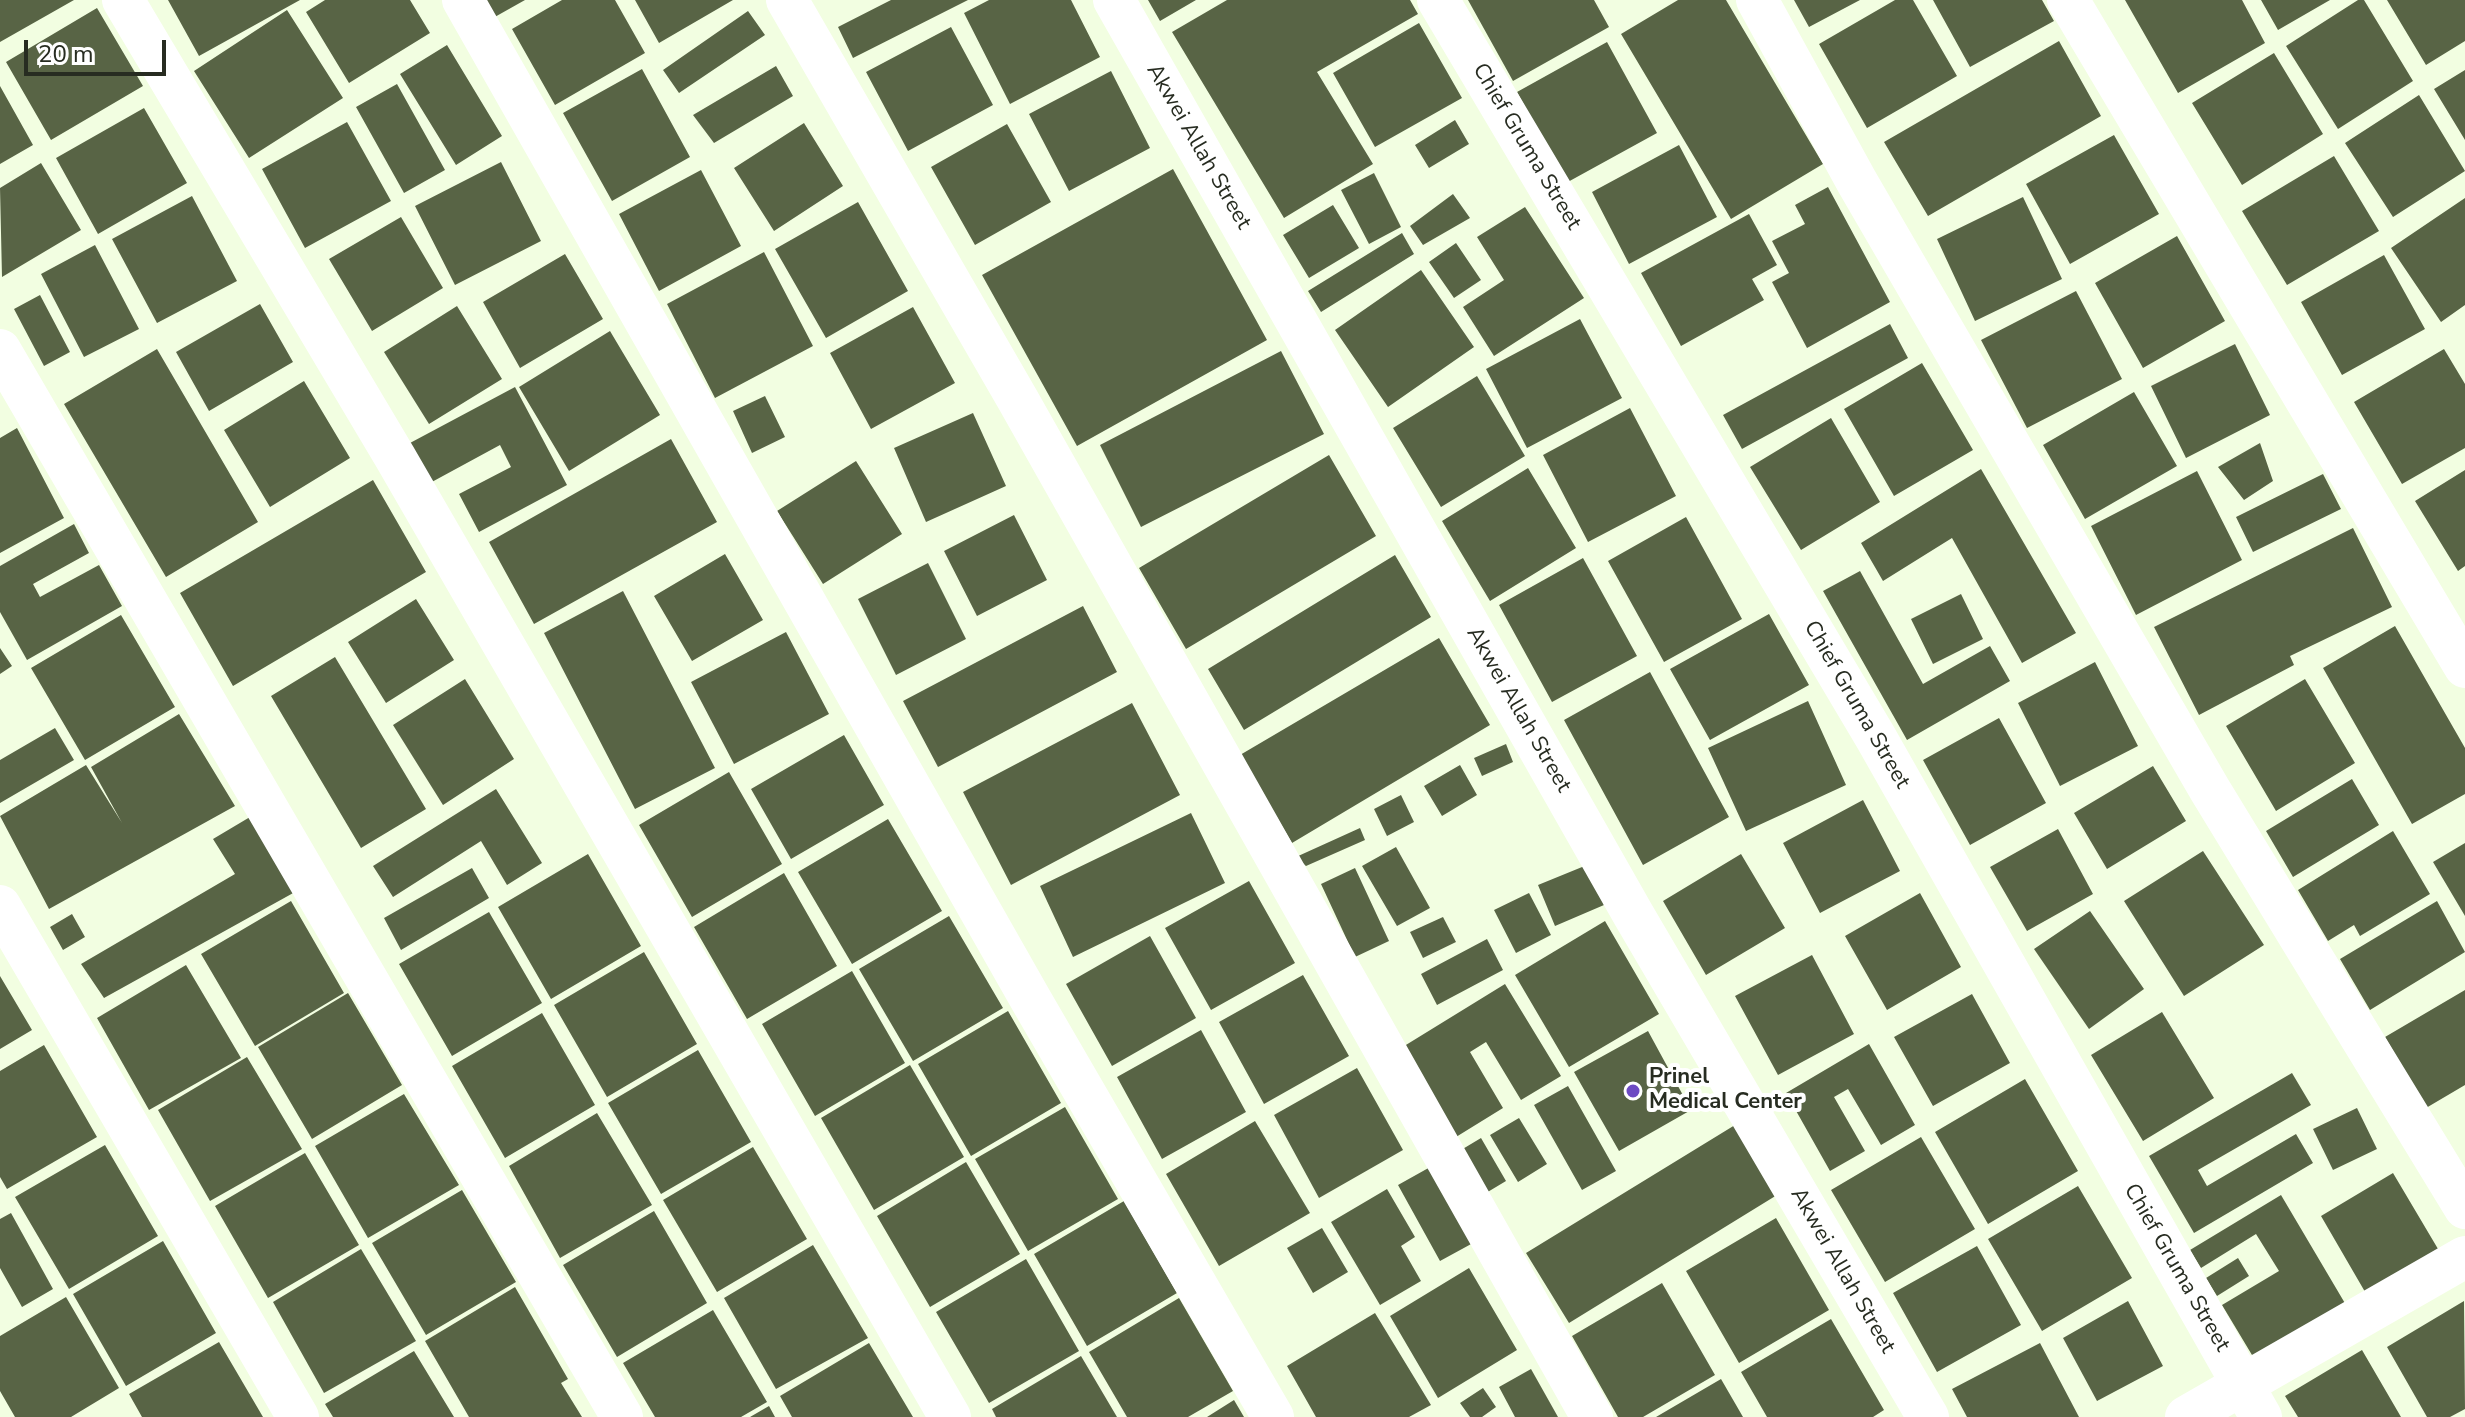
<!DOCTYPE html>
<style>
body{margin:0}
#map{position:relative;width:2465px;height:1417px;overflow:hidden;background:#f2fee1;font-family:"Nunito Sans",sans-serif}
canvas{display:block}
.scale{position:absolute;left:24px;top:40px;width:142px;height:36px;box-sizing:border-box;border:4px solid #272c21;border-top:0;padding-left:10px;font-size:24px;line-height:28px;white-space:nowrap;color:#272c21;-webkit-text-stroke:6px #fff;paint-order:stroke}
</style>
<div id="map">
<canvas width="2465" height="1417"></canvas>
<div class="scale">20 m</div>
</div>
<script>
const c = document.querySelector('canvas').getContext('2d');
c.lineJoin = 'round';
function fillPath(path, color) { c.fillStyle = color; c.fill(path, 'evenodd'); }
const toPath = rows => new Path2D(rows.map(r => 'M' + r).join(''));
function strokePath(path, color, width, dash) { c.strokeStyle = color; c.lineWidth = width; c.lineCap = dash ? 'butt' : 'round'; c.setLineDash(dash || []); c.stroke(path); }
function drawText(font, color, halo, rows, align = 'center') {
  c.font = font + ' "Nunito Sans",sans-serif'; c.lineWidth = 8; c.setLineDash([]); c.textBaseline = 'middle'; c.strokeStyle = halo; c.fillStyle = color; for (const [text, x, y, turn = 0] of rows) {
    c.save(); c.translate(x, y); c.rotate((+turn || 0) * Math.PI / 180); c.textAlign = isNaN(turn) ? turn : align; if (halo) c.strokeText(text, 0, 0); c.fillText(text, 0, 0); c.restore();
  }
}
fillPath(toPath([
 [0,0,74,0,0,42],
 [168,0,300,0,199,56],
 [325,0,410,0,430,33,349,83,306,12],
 [482,0,525,0,493,18],
 [562,0,615,0,645,53,555,105,512,29],
 [635,0,733,0,659,43],
 [891,0,968,0,853,58,838,27],
 [989,0,1071,0,1100,57,1010,104,964,13],
 [1148,0,1196,0,1160,21],
 [1227,0,1410,0,1418,14,1317,72,1373,164,1284,218,1172,32],
 [1468,0,1594,0,1609,27,1513,81],
 [1678,0,1726,0,1823,164,1731,219,1621,34],
 [1794,0,1860,0,1809,27],
 [1895,0,1913,0,1957,76,1867,128,1819,44],
 [1933,0,2042,0,2054,21,1970,67],
 [2125,0,2242,0,2265,43,2178,93],
 [2261,0,2330,0,2278,30],
 [2358,0,2364,0,2413,81,2338,129,2286,46],
 [2387,0,2465,0,2465,41,2426,65],
 [97,8,143,86,51,140,6,62],
 [287,10,343,98,249,158,194,71],
 [748,11,765,35,679,93,663,70],
 [1419,23,1462,98,1375,147,1333,73],
 [951,27,993,105,908,151,866,72],
 [2059,41,2101,116,1928,216,1884,142],
 [1607,42,1657,133,1566,183,1517,92],
 [447,45,502,136,456,165,400,74],
 [2274,53,2323,134,2242,185,2192,103],
 [776,66,793,96,714,143,693,115],
 [642,69,690,157,612,201,563,113],
 [2465,70,2465,140,2434,89],
 [1111,71,1150,148,1069,191,1029,114],
 [397,84,445,170,404,193,356,107],
 [0,86,33,145,0,164],
 [2419,95,2465,171,2393,217,2345,143],
 [144,108,187,183,98,234,56,158],
 [1455,120,1469,144,1429,168,1415,145],
 [347,122,391,201,305,248,262,169],
 [804,123,843,186,774,231,734,168],
 [1007,124,1051,202,975,245,931,167],
 [2114,135,2159,214,2070,264,2026,184],
 [1679,145,1717,217,1629,264,1592,192],
 [2334,156,2379,231,2287,285,2242,211],
 [501,162,541,241,455,285,415,206],
 [41,163,81,230,2,277,0,188],
 [1173,169,1267,340,1077,446,982,275],
 [701,170,741,246,659,291,619,214],
 [1374,173,1401,227,1369,244,1341,190],
 [1828,187,1890,302,1807,348,1772,282,1789,273,1772,241,1805,224,1795,205],
 [1453,194,1470,218,1423,245,1410,226],
 [192,196,237,281,157,323,112,239],
 [2023,197,2062,279,1975,321,1937,239],
 [2465,198,2465,305,2441,322,2391,248],
 [858,202,908,291,826,338,775,249],
 [1333,205,1359,248,1309,278,1283,235],
 [1525,207,1584,298,1494,356,1463,307,1504,280,1477,237],
 [1749,214,1777,265,1752,279,1764,300,1681,346,1641,273],
 [401,217,443,288,372,331,329,259],
 [1402,233,1414,254,1321,312,1308,291],
 [2177,236,2225,321,2143,368,2095,283],
 [1456,243,1481,280,1454,298,1429,262],
 [95,245,139,329,84,357,41,274],
 [764,252,813,346,715,398,667,304],
 [565,254,603,319,520,368,483,302],
 [2384,255,2425,329,2342,375,2301,302],
 [1421,270,1474,347,1388,407,1335,330],
 [2076,291,2122,379,2027,428,1981,340],
 [40,295,70,352,44,366,14,309],
 [260,304,293,362,209,411,176,352],
 [457,306,502,379,429,424,384,352],
 [913,307,955,383,871,429,830,353],
 [1580,319,1622,398,1527,448,1486,369],
 [1890,324,1908,358,1742,449,1723,415],
 [610,331,660,415,569,471,519,387],
 [2235,344,2270,415,2186,458,2151,386],
 [157,349,258,522,166,577,64,404],
 [2444,349,2465,384,2465,448,2402,484,2354,402],
 [1281,351,1324,434,1141,527,1100,445],
 [1922,363,1973,450,1894,496,1844,409],
 [1477,376,1525,456,1441,507,1393,428],
 [304,381,350,458,270,507,224,430],
 [515,387,567,485,479,532,459,494,511,467,500,445,430,483,410,443],
 [2134,392,2177,466,2085,519,2043,445],
 [765,396,785,437,752,453,733,411],
 [1630,408,1676,496,1588,542,1543,455],
 [973,413,1006,486,926,522,894,448],
 [1831,418,1880,502,1801,550,1750,467],
 [17,428,64,518,0,553,0,438],
 [671,439,717,522,534,624,489,542],
 [2260,443,2273,481,2244,500,2218,467],
 [1329,455,1376,536,1186,649,1139,568],
 [856,461,902,534,823,584,777,511],
 [1528,468,1576,548,1490,601,1442,521],
 [1981,469,2076,633,2022,663,1952,538,1883,581,1861,543],
 [2465,470,2465,566,2458,571,2415,501],
 [2197,471,2242,560,2136,615,2091,526],
 [2323,474,2341,509,2253,552,2236,517],
 [373,480,426,572,233,686,180,593],
 [1014,515,1047,580,977,616,944,551],
 [1686,517,1742,619,1664,662,1608,561],
 [74,524,89,553,33,584,40,597,99,565,122,606,27,660,0,612,0,566],
 [2353,528,2392,607,2290,656,2294,665,2199,715,2154,627],
 [725,554,763,620,692,661,654,596],
 [1395,555,1431,617,1244,730,1208,669],
 [1583,558,1637,656,1552,702,1499,605],
 [928,563,966,639,896,675,858,599],
 [1860,571,1923,684,1990,646,2010,681,1907,740,1823,591],
 [623,591,715,768,635,809,544,633],
 [1961,594,1983,639,1933,664,1911,619],
 [416,599,454,660,386,703,348,642],
 [1083,606,1117,672,938,767,903,701],
 [1769,614,1809,685,1710,740,1670,669],
 [121,615,175,707,85,760,31,668],
 [2395,626,2465,748,2465,794,2412,824,2323,668],
 [786,632,829,714,734,764,691,682],
 [1439,638,1490,725,1292,843,1240,755],
 [0,648,12,666,0,674],
 [335,657,426,809,361,848,271,696],
 [2095,662,2138,746,2060,786,2018,703],
 [1650,672,1729,817,1643,865,1564,720],
 [465,679,514,759,443,805,393,725],
 [2305,679,2355,763,2276,811,2226,726],
 [1808,701,1846,785,1746,831,1708,748],
 [1132,703,1180,795,1011,885,963,792],
 [179,714,235,806,49,909,0,816,86,765,122,823,91,767],
 [1999,718,2046,803,1970,845,1923,760],
 [55,728,74,760,0,803,0,760],
 [844,735,884,805,791,859,751,789],
 [1506,744,1513,762,1482,776,1474,758],
 [1460,765,1477,795,1442,816,1424,786],
 [2153,766,2186,821,2107,869,2074,813],
 [729,772,782,864,692,917,639,825],
 [2352,779,2379,825,2293,877,2266,831],
 [496,789,542,863,507,885,481,841,393,897,373,866],
 [1401,795,1414,822,1387,836,1374,809],
 [1863,800,1900,871,1820,913,1783,843],
 [1191,813,1225,883,1073,957,1040,886],
 [250,817,295,892,104,998,81,964,235,874,213,839],
 [888,819,942,911,852,964,798,872],
 [1360,828,1365,840,1306,866,1296,857],
 [2058,829,2093,894,2027,931,1990,867],
 [2393,831,2430,894,2360,936,2354,925,2328,941,2298,890],
 [2465,843,2465,916,2433,862],
 [1396,847,1430,908,1397,926,1362,866],
 [2203,851,2264,945,2184,996,2124,901],
 [588,854,641,946,551,999,498,907],
 [1741,854,1785,928,1706,975,1663,901],
 [1587,865,1604,905,1555,926,1538,885],
 [472,868,489,898,401,950,384,918],
 [1355,868,1389,941,1355,957,1321,884],
 [784,873,837,966,747,1019,694,927],
 [1249,881,1295,963,1211,1010,1165,928],
 [1529,893,1551,935,1516,953,1494,910],
 [1920,893,1961,967,1887,1010,1845,936],
 [291,901,344,993,255,1046,201,954],
 [2437,901,2465,952,2370,1010,2340,959],
 [2090,911,2144,989,2089,1029,2034,949],
 [489,912,542,1003,452,1056,399,964],
 [72,914,85,937,63,950,50,927],
 [949,916,1003,1008,913,1061,859,969],
 [1443,917,1456,942,1423,958,1410,932],
 [1605,921,1659,1014,1569,1067,1515,975],
 [1150,936,1196,1018,1112,1066,1066,984],
 [1487,939,1503,970,1437,1005,1421,974],
 [644,952,697,1044,607,1097,554,1005],
 [1812,955,1854,1034,1778,1075,1735,996],
 [186,965,241,1058,149,1110,97,1018],
 [852,971,905,1063,815,1116,762,1024],
 [1303,975,1349,1056,1264,1104,1219,1022],
 [0,976,32,1030,0,1049],
 [1505,984,1561,1076,1521,1100,1486,1042,1470,1052,1503,1108,1456,1137,1401,1048],
 [2465,990,2465,1085,2426,1108,2385,1037],
 [348,993,402,1085,312,1139,258,1047],
 [1972,994,2010,1063,1933,1106,1894,1037],
 [1008,1011,1061,1103,971,1156,918,1064],
 [2162,1012,2214,1098,2143,1141,2091,1055],
 [542,1013,595,1105,505,1158,452,1066],
 [1201,1030,1246,1112,1162,1159,1117,1077],
 [1648,1031,1691,1110,1619,1151,1574,1072],
 [1869,1044,1915,1125,1881,1145,1848,1089,1834,1097,1865,1151,1830,1171,1786,1093],
 [44,1045,97,1137,7,1189,0,1177,0,1071],
 [698,1050,751,1142,661,1194,608,1103],
 [247,1057,302,1149,210,1201,158,1110],
 [910,1065,964,1157,874,1210,821,1118],
 [1357,1068,1403,1150,1319,1198,1274,1115],
 [2292,1073,2311,1105,2198,1170,2207,1186,2296,1134,2313,1163,2194,1233,2149,1156],
 [2025,1079,2078,1171,1988,1224,1935,1132],
 [1568,1086,1616,1171,1582,1190,1534,1105],
 [404,1094,459,1185,368,1238,315,1146],
 [1065,1107,1118,1199,1028,1251,975,1159],
 [2357,1108,2377,1149,2333,1170,2313,1129],
 [597,1113,652,1205,560,1258,509,1166],
 [1519,1118,1547,1164,1518,1182,1490,1135],
 [1255,1121,1310,1213,1219,1266,1166,1174],
 [1735,1125,1777,1195,1569,1323,1526,1253],
 [1921,1137,1975,1229,1885,1282,1831,1190],
 [1481,1138,1506,1181,1486,1193,1461,1150],
 [105,1145,158,1236,69,1289,15,1197],
 [753,1147,807,1239,717,1292,663,1200],
 [305,1153,359,1245,268,1298,215,1206],
 [966,1162,1020,1254,930,1307,877,1216],
 [1432,1166,1473,1243,1440,1261,1398,1185],
 [2393,1173,2441,1254,2368,1297,2321,1216],
 [2078,1186,2132,1278,2042,1331,1988,1239],
 [1387,1189,1415,1237,1401,1246,1421,1281,1380,1305,1331,1222],
 [462,1190,516,1282,426,1335,372,1243],
 [2281,1195,2346,1305,2255,1360,2222,1305,2279,1271,2256,1234,2201,1268,2190,1250],
 [1124,1201,1177,1293,1087,1346,1034,1254],
 [654,1211,707,1303,617,1357,563,1265],
 [11,1213,53,1289,22,1307,0,1268,0,1219],
 [1776,1218,1829,1310,1739,1363,1686,1271],
 [1322,1228,1348,1272,1313,1293,1287,1248],
 [163,1241,216,1333,126,1386,73,1294],
 [813,1245,868,1338,776,1389,724,1298],
 [1977,1246,2021,1325,1937,1372,1893,1293],
 [361,1249,416,1341,324,1393,273,1302],
 [2238,1258,2249,1276,2217,1296,2206,1278],
 [1026,1259,1079,1351,989,1403,936,1312],
 [1469,1268,1517,1350,1438,1398,1390,1316],
 [1662,1283,1715,1375,1643,1417,1618,1417,1572,1336],
 [515,1287,568,1379,561,1383,582,1417,469,1417,425,1341],
 [66,1297,119,1388,71,1417,15,1417,0,1391,0,1336],
 [1179,1298,1233,1391,1188,1417,1127,1417,1089,1352],
 [2128,1301,2163,1366,2097,1401,2063,1338],
 [2464,1301,2465,1409,2450,1417,2427,1417,2387,1347],
 [713,1310,767,1402,741,1417,655,1417,623,1363],
 [1375,1313,1431,1405,1409,1417,1316,1417,1287,1366],
 [1831,1319,1884,1410,1873,1417,1767,1417,1741,1372],
 [219,1342,263,1417,142,1417,129,1394],
 [869,1343,913,1417,792,1417,780,1396],
 [2040,1343,2079,1417,1967,1417,1952,1389],
 [2362,1350,2401,1417,2298,1417,2285,1396],
 [414,1351,454,1417,333,1417,325,1404],
 [1081,1356,1117,1417,996,1417,992,1409],
 [1531,1369,1558,1417,1515,1417,1499,1387],
 [1721,1379,1743,1417,1656,1417],
 [1483,1388,1496,1407,1482,1417,1470,1417,1460,1403],
 [1234,1400,1244,1417,1207,1417],
 [769,1406,775,1417,750,1417]
]), '#586445');
strokePath(toPath([
 [123,0,395,457,950,1417],
 [463,0,1031,1000,1273,1417],
 [787,0,1018,400,1592,1417],
 [1114,0,1633,914,1928,1417],
 [1438,0,1876,738,2261,1417],
 [1757,0,1857,182,2210,790,2465,1208],
 [2068,0,2465,667],
 [0,350,622,1417],
 [0,906,298,1417],
 [2186,1417,2465,1257]
]), '#fff', 42);
for (const [x, y, r, color] of [
 [1633,1091,8,"#6d4ac3"]
]) { const dot = new Path2D(); dot.arc(x, y, r, 0, 2 * Math.PI); c.fillStyle = color; c.fill(dot); strokePath(dot, '#fff', 3); }
drawText('22px', '#272c21', '#fff', [
 ["Akwei Allah Street",1198,147,60],
 ["Chief Gruma Street",1526,147,59],
 ["Chief Gruma Street",1856,705,60],
 ["Akwei Allah Street",1518,710,60],
 ["Chief Gruma Street",2176,1268,60],
 ["Akwei Allah Street",1842,1271,60]
]);
drawText('bold 22px', '#272c21', '#fff', [
 ["Prinel",1649,1078],
 ["Medical Center",1649,1103]
], 'left');
</script>
